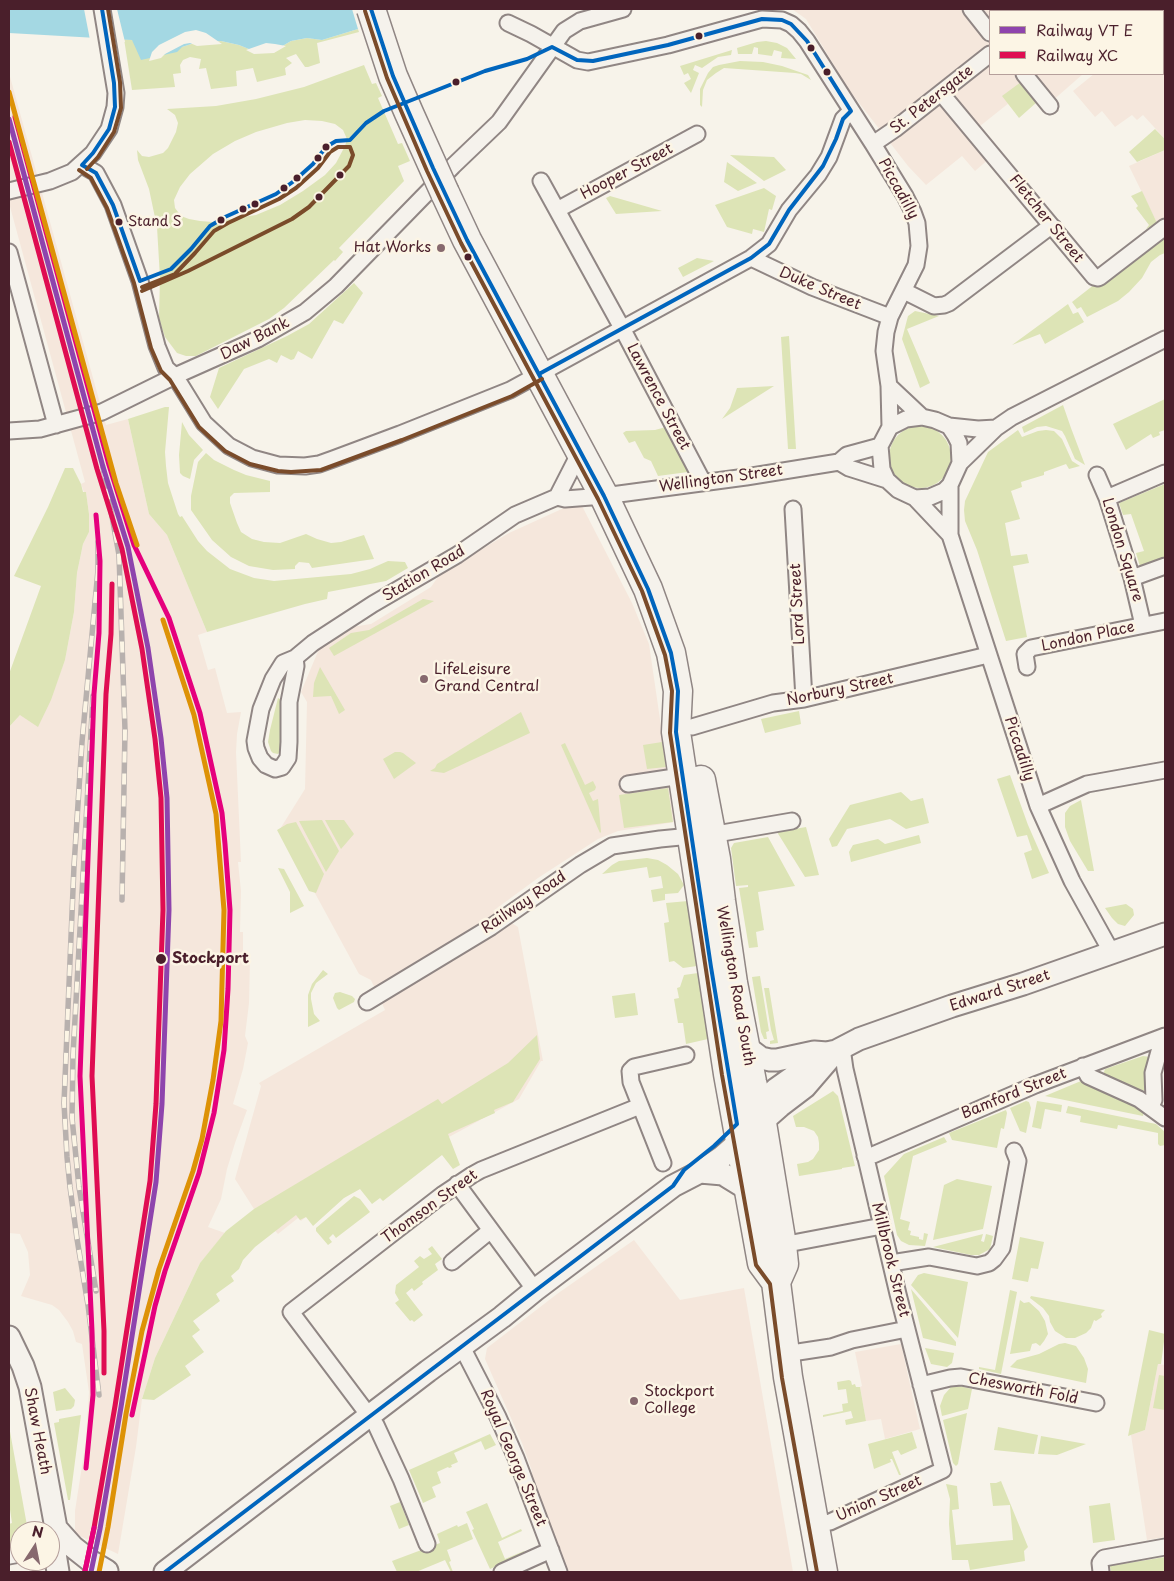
<!DOCTYPE html>
<style>
body{margin:0}
#map{position:relative;width:1174px;height:1581px;overflow:hidden;background:#f7f3ea;font-family:"Playpen Sans",sans-serif}
canvas{display:block}
.frame{position:absolute;inset:0;border:10px solid #4a1f2b;pointer-events:none}
.legend{position:absolute;left:989px;top:10px;width:175px;height:65px;box-sizing:border-box;background:#fcf5e5;border:1px solid #b59f9b;margin:0;padding:6px 9px;list-style:none;font-size:15px;color:#4a1f2b}
.legend li{display:flex;align-items:center;gap:10px;height:25px}
.legend b{width:25px;border:1px solid #b59f9b}
.north{position:absolute;left:10px;top:1521px;width:50px;height:50px;box-sizing:border-box;background:#fcf5e5;border:1px solid #b59f9b;border-radius:50%;rotate:11deg;font-size:14px;font-weight:700;line-height:20px;text-align:center;color:#4a1f2b}
.north::after{content:'';display:block;margin:auto;width:18px;height:22px;background:#87696e;clip-path:polygon(50% 0,100% 100%,50% 72%,0 100%)}
</style>
<div id="map">
<canvas width="1174" height="1581"></canvas>
<div class="frame"></div>
<ul class="legend">
<li><b style="height:6px;background:#8e44ad"></b>Railway VT E</li>
<li><b style="height:6px;background:#df0d52"></b>Railway XC</li>
</ul>
<div class="north">N</div>
</div>
<script>
const c = document.querySelector('canvas').getContext('2d');
c.lineJoin = 'round';
function fillPath(path, color) { c.fillStyle = color; c.fill(path, 'evenodd'); }
const toPath = rows => new Path2D(rows.map(r => 'M' + r).join(''));
function strokePath(path, color, width, dash) { c.strokeStyle = color; c.lineWidth = width; c.lineCap = dash ? 'butt' : 'round'; c.setLineDash(dash || []); c.stroke(path); }
function drawText(font, color, halo, rows, align = 'center') {
  c.font = font + ' "Playpen Sans",sans-serif'; c.lineWidth = 5; c.setLineDash([]); c.textBaseline = 'middle'; c.strokeStyle = halo; c.fillStyle = color; for (const [text, x, y, turn = 0] of rows) {
    c.save(); c.translate(x, y); c.rotate((+turn || 0) * Math.PI / 180); c.textAlign = isNaN(turn) ? turn : align; if (halo) c.strokeText(text, 0, 0); c.fillText(text, 0, 0); c.restore();
  }
}
fillPath(toPath([
 [792,9,1165,9,1165,139,1143,115,1137,120,1132,115,1115,127,1102,111,1095,117,1073,91,1094,74,1163,74,1163,11,990,11,990,74,1083,74,1043,109,1024,91,970,134,990,158,975,171,962,156,926,185,908,166,849,90,806,19],
 [9,73,106,425,128,419,149,514,167,535,207,632,198,635,208,670,215,668,227,713,241,712,237,734,236,752,241,862,238,862,241,891,240,932,243,932,243,951,250,959,249,1003,245,1036,248,1043,243,1069,233,1104,247,1110,235,1143,227,1169,221,1199,208,1227,225,1233,200,1263,155,1358,142,1399,136,1447,118,1554,80,1536,76,1534,75,1529,75,1511,86,1440,89,1392,82,1344,76,1342,73,1331,68,1322,59,1310,52,1305,21,1296,30,1275,28,1252,20,1234,9,1233,9,727,20,715,53,692,65,660,74,612,77,573,83,544,89,532,89,514,86,492,84,492,81,484,85,482,9,203],
 [1165,150,1165,219,1157,223,1129,166],
 [573,506,582,506,632,603,649,644,675,822,618,831,598,839,538,878,493,911,518,927,543,1061,541,1061,519,1099,449,1137,398,1168,338,1201,306,1217,301,1221,298,1218,278,1234,254,1209,235,1179,261,1086,259,1083,385,1010,371,980,359,974,280,829,305,789,307,702,301,692,319,649,352,627,371,624,431,587,440,574,509,533,564,508],
 [634,1240,680,1300,744,1288,793,1572,566,1572,532,1477,532,1471,522,1443,485,1359,487,1348,557,1294],
 [901,1344,920,1429,885,1439,881,1419,866,1421,860,1387,862,1386,855,1352],
 [1158,1364,1165,1365,1165,1537,1147,1540,1131,1435,1145,1430]
]), '#f5e7dc');
fillPath(toPath([
 [358,29,359,32,317,43,320,63,308,67,305,67,296,54,286,58,292,63,285,68,286,75,257,82,253,68,236,71,237,86,211,89,206,68,199,69,201,59,190,57,183,60,180,65,181,73,173,74,175,87,132,90,124,39,182,47,191,44,221,41,239,45,254,51,274,51,291,41,307,38,322,40],
 [766,41,777,43,787,48,796,59,781,58,782,52,774,50,772,56,758,54,758,48,754,47,752,54,738,54,737,48,757,42],
 [732,50,731,55,718,57,702,68,695,65,693,70,699,73,691,93,684,83,691,79,688,73,684,75,680,66],
 [740,61,763,62,782,66,808,75,811,80,801,74,795,73,724,68,716,73,707,80,703,90,702,107,700,105,700,89,708,73,713,67,719,65],
 [364,65,372,84,376,83,382,96,378,98,398,144,402,143,410,161,398,166,404,181,339,248,343,252,335,261,334,260,284,308,269,319,196,356,186,356,177,353,165,337,162,328,159,317,160,278,157,227,149,189,138,160,137,150,142,156,149,157,163,153,168,148,176,132,178,123,175,115,167,109,216,106,256,99,304,87],
 [305,120,322,121,335,124,343,130,347,139,345,146,336,163,325,175,303,191,280,205,256,215,213,222,200,221,189,219,181,216,175,208,174,200,180,187,190,174,213,154,235,141,256,132,287,123],
 [1021,82,1037,102,1019,118,1002,96],
 [1155,129,1165,139,1165,150,1137,162,1129,152],
 [730,155,774,157,786,170,764,181],
 [727,162,757,183,738,191,724,182],
 [764,188,776,196,772,210,769,209,764,232,753,229,752,234,727,227,715,205],
 [1142,191,1157,223,1146,229,1149,225,1136,208,1138,206,1131,196],
 [610,196,662,211,616,214,606,198],
 [1165,233,1165,240,1164,241,1165,253,1160,255,1151,262,1142,278,1129,292,1118,301,1087,317,1081,307,1077,309,1072,302,1095,284,1097,286],
 [697,258,714,261,683,277,678,268],
 [354,283,363,293,343,324,334,320,312,359,298,351,294,359,291,360,281,355,277,363,269,359,244,369,218,409,210,397,219,368,287,336,309,324],
 [1068,304,1073,314,1078,312,1084,322,1045,344,1040,334,1012,345],
 [915,311,939,316,907,329,930,383,920,388,902,339,908,316],
 [789,336,796,449,788,449,781,337],
 [774,386,722,419,730,408,737,388],
 [1165,399,1165,430,1159,432,1160,435,1153,438,1151,434,1126,450,1113,424],
 [1063,405,1071,428,1085,465,1075,459,1065,436,1062,431,1046,426,1037,427,1024,433,1022,427],
 [165,407,169,407,165,452,166,466,168,483,178,514,180,517,182,516,198,541,207,551,230,569,254,578,274,581,351,574,370,569,388,561,405,562,408,568,386,581,328,592,327,599,305,604,207,632,167,535,149,514,128,419],
 [182,422,189,435,203,450,194,460,190,479,183,476,180,473,179,455],
 '889 457a31 31 0 1 1 62 0a31 31 0 1 1-62 0Z',
 [666,427,688,472,658,476,651,461,644,458,635,441,629,443,623,433,626,431,655,430],
 [1018,430,1022,437,1038,431,1046,430,1054,431,1062,439,1072,461,1080,466,1069,469,1066,464,1044,472,1044,475,1021,482,1022,487,1011,491,1020,519,1005,523,1011,556,1027,554,1029,563,1013,566,1027,637,1006,641,977,550,965,521,964,510,965,501,988,452],
 [206,453,214,460,234,470,246,475,270,481,270,492,234,493,230,497,230,503,237,523,241,532,252,539,264,542,280,543,306,534,317,539,331,543,341,542,364,535,374,559,312,568,309,563,299,562,295,566,295,569,273,570,249,566,231,557,212,540,191,510,191,496,198,462],
 [65,468,73,468,81,484,83,492,86,492,89,514,89,532,83,544,77,573,74,612,65,660,51,700,38,727,20,715,9,727,9,674,41,586,14,576,48,507],
 [1165,484,1165,562,1141,570,1136,553,1144,551,1131,514,1123,515,1119,503],
 [423,599,434,601,334,656,329,648,351,633,369,630],
 [320,667,345,710,339,714,331,696,313,697,314,683],
 [278,698,282,700,282,749,278,754,273,753,271,751,268,742,270,730],
 [799,711,801,724,765,733,761,719],
 [521,712,530,733,444,773,430,771,435,768,437,764],
 [662,742,666,767,647,769,643,745],
 [565,743,585,785,593,781,596,787,595,790,589,793,593,801,598,799,601,832,600,833,561,745],
 [395,752,400,752,403,753,416,763,394,779,383,759],
 [1010,775,1028,825,1049,873,1032,879,1024,853,1032,850,1027,835,1017,837,997,779],
 [668,788,673,822,624,828,619,795],
 [901,792,911,801,923,798,929,823,906,829,890,819,847,829,837,846,832,847,829,839,850,805],
 [1081,800,1094,871,1088,871,1070,841,1065,827,1065,813,1070,806],
 [322,820,339,851,326,872,299,821],
 [325,820,344,820,354,834,341,849],
 [296,822,324,874,316,893,309,891,277,830,287,824],
 [806,827,819,875,805,877,777,832],
 [919,835,921,843,851,862,849,852,853,845,878,839,885,844],
 [768,837,795,886,758,892,764,930,756,932,758,947,749,948,739,888,748,887,748,885,736,886,731,848,734,843],
 [647,858,658,860,667,865,678,874,684,885,678,893,665,894,665,900,653,902,651,890,663,888,661,876,649,878,647,867,602,874,612,865,619,861],
 [278,868,284,869,304,906,290,913,290,892],
 [688,901,697,966,683,968,674,961,669,962,664,923,669,922,666,903],
 [1126,904,1133,909,1134,915,1125,926,1118,924,1112,918,1105,908],
 [323,970,328,974,316,983,311,993,311,999,314,1014,320,1021,308,1027,308,995,312,984],
 [698,973,708,1039,686,1044,683,1023,678,1023,674,999,679,998,677,988,680,987,684,975],
 [760,976,769,1031,766,1032,767,1039,764,1039,761,1032,752,977],
 [764,988,769,988,778,1043,770,1044,770,1041,774,1040,771,1030],
 [340,992,352,996,355,999,354,1002,339,1010,337,1008,333,998,335,993],
 [635,993,638,1015,615,1018,612,996],
 [537,1035,540,1059,513,1102,494,1110,495,1113,448,1134,460,1165,453,1169,442,1155,383,1201,380,1198,372,1204,360,1189,344,1198,313,1226,306,1217,300,1220,296,1215,255,1247,243,1260,239,1269,231,1276,234,1281,216,1294,220,1301,193,1321,200,1330,192,1336,204,1352,185,1366,191,1375,154,1400,142,1399,155,1358,200,1263,226,1231,254,1209,438,1099,442,1104,508,1063],
 [1143,1056,1150,1057,1147,1090,1141,1091,1122,1082,1103,1075,1105,1069],
 [1081,1081,1129,1102,1144,1110,1143,1116,1045,1096],
 [833,1091,838,1096,855,1166,842,1168,842,1169,799,1176,797,1164,808,1162,813,1159,819,1150,819,1143,818,1137,814,1131,804,1127,796,1127,793,1116],
 [1026,1101,1029,1102,1031,1108,1026,1133,1020,1131,1010,1108],
 [1037,1101,1062,1105,1061,1112,1045,1109,1041,1129,1032,1127],
 [1068,1106,1156,1124,1165,1132,1165,1145,1160,1146,1158,1144,1158,1133,1118,1125,1117,1129,1080,1122,1081,1116,1066,1113],
 [1006,1110,1007,1113,1004,1129,1001,1128,997,1148,952,1140,949,1133],
 [944,1137,947,1142,913,1156,900,1219,910,1222,908,1230,911,1231,910,1235,919,1237,919,1239,923,1240,924,1233,928,1234,925,1246,909,1245,901,1241,897,1235,884,1176,904,1154],
 [957,1179,992,1186,983,1229,933,1240,944,1185],
 [354,1196,360,1199,370,1212,336,1238,333,1234,329,1238,332,1242,328,1245,316,1231,316,1228],
 [983,1234,981,1241,984,1242,986,1234,993,1236,990,1249,979,1255,971,1255,933,1247],
 [1020,1237,1044,1242,1038,1269,1031,1268,1028,1282,1012,1279],
 [432,1246,442,1259,435,1264,438,1270,422,1282,423,1284,414,1291,412,1288,406,1293,423,1315,414,1322,412,1320,410,1321,395,1303,399,1300,395,1293,396,1285,419,1267,414,1261,420,1256,424,1259,432,1254,428,1249],
 [924,1273,968,1282,958,1338,911,1285,918,1275],
 [911,1289,956,1342,956,1346,923,1338],
 [1010,1290,1017,1292,1001,1374,979,1369,979,1367,995,1370],
 [1031,1296,1105,1310,1101,1314,1102,1317,1096,1321,1094,1320,1091,1328,1086,1333,1075,1338,1066,1338,1055,1331,1050,1322,1049,1316,1043,1308,1030,1298],
 [1020,1300,1024,1303,1029,1302,1039,1311,1045,1321,1048,1334,1044,1341,1040,1346,1036,1343,1032,1344,1030,1351,1010,1354],
 [1149,1330,1165,1334,1161,1364,1158,1364,1145,1430,1128,1436],
 [1065,1343,1076,1346,1084,1358,1088,1369,1086,1383,1010,1367,1017,1360,1039,1354,1059,1344],
 [925,1348,954,1353,952,1363,947,1367,931,1364],
 [1159,1375,1165,1376,1165,1410,1153,1408],
 [849,1380,851,1381,852,1385,855,1384,856,1387,860,1387,866,1421,846,1425,845,1420,853,1418,851,1411,823,1417,823,1415,843,1411,842,1404,848,1403,846,1389,838,1390,837,1382],
 [959,1386,972,1389,968,1409,942,1416,940,1406,944,1395,951,1387],
 [65,1388,75,1400,74,1406,71,1409,56,1411,53,1392],
 [967,1413,958,1464,956,1466,953,1463,943,1420],
 [81,1415,70,1500,68,1500,54,1423,59,1422,59,1419],
 [9,1426,28,1531,20,1531,20,1544,9,1546,9,1524,12,1523,9,1503],
 [998,1427,1038,1435,1034,1454,994,1450],
 [912,1432,917,1448,901,1455,898,1450,892,1452,901,1475,899,1475,892,1459,890,1459,891,1462,874,1469,868,1444],
 [490,1434,496,1445,485,1450,481,1441,454,1453,458,1462,451,1465,452,1467,449,1468,448,1467,437,1472,441,1483,432,1487,436,1497,423,1503,409,1470],
 [1041,1436,1086,1444,1057,1455,1038,1454],
 [1001,1481,1028,1547,1024,1551,1025,1561,970,1570,968,1560,952,1560,949,1524,950,1499,946,1484,957,1486,959,1509,952,1510,956,1545,1013,1540,1010,1505,993,1506,990,1483,996,1483],
 [400,1502,409,1525,399,1529,390,1506],
 [487,1503,502,1538,521,1529,522,1531,498,1542,505,1559,524,1551,525,1553,490,1569,472,1530,474,1529,466,1512],
 [1110,1503,1115,1540,1093,1543,1089,1506],
 [467,1523,473,1539,447,1550,451,1561,449,1562,453,1572,451,1572,445,1560,416,1572,397,1572,392,1561,440,1543,437,1534,457,1525,458,1527],
 [1165,1557,1165,1572,1111,1572,1110,1566]
]), '#dde4b6');
fillPath(toPath([
 [9,9,352,9,358,29,322,40,307,38,291,41,274,51,254,51,239,45,221,41,191,44,182,47,177,52,141,60,132,40,9,33]
]), '#a4d8e3');
fillPath(toPath([
 [84,9,117,9,125,42,90,40],
 [196,30,206,33,222,44,197,46,190,43,184,44,165,54,161,58,149,61,152,52,159,45,185,32],
 [266,43,275,44,286,46,274,53,254,54,246,50]
]), '#f7f3ea');
const street = toPath([
 [971,9,990,33],
 [1069,9,1071,11],
 [1044,11,1047,9],
 [508,23,531,34,577,60,588,62,668,45,762,19,782,20,791,24,799,31,807,41,873,144,905,196,913,212,917,223,919,246,916,265,890,317,886,332,884,351,889,386,890,427],
 [1024,74,1050,106],
 [941,93,1094,277,1098,278,1100,277,1165,227],
 [873,144,895,129,990,54],
 [82,165,96,173,113,205,140,281,157,346,166,368,175,376,204,423,229,446,252,458,278,465,305,466,319,464,333,459,400,434,510,390,751,258,769,244,789,210,818,175,829,157,843,119,851,111],
 [541,181,622,328,703,482],
 [9,191,50,181,72,172,93,153,109,129,115,107,116,93,102,9],
 [557,210,697,134],
 [9,252,56,425],
 [751,258,812,287,890,317],
 [904,291,934,306,944,305,949,303,1047,229,1053,227],
 [889,386,922,417],
 [922,417,935,420,949,426,955,435,959,443,960,463,950,485,944,491,930,497,915,498,898,490,887,480,882,469,880,446,890,427,906,419,922,417],
 [949,426,978,429,996,428],
 [9,431,40,429,102,412,175,376,258,339,305,312,336,286,453,166,499,122,564,31,580,21,623,9],
 [839,462,849,468,887,480],
 [960,463,996,428,1012,417,1165,339],
 [1097,475,1107,498,1132,578,1143,625],
 [950,485,950,535,1038,806,1072,881,1112,953],
 [557,497,580,452],
 [915,498,950,535],
 [1107,498,1165,473],
 [793,509,804,699],
 [1132,578,1165,566],
 [295,658,296,666,289,702,289,742,288,758,282,767,275,769,266,765,260,758,256,748,255,741,261,709,273,679,283,663,295,658,313,643,373,604,457,555,515,515,557,497,565,499,604,496,746,477,839,462,847,455,880,446],
 [1027,667,1025,654,1031,648,1165,621],
 [692,727,773,703,804,699,988,655],
 [628,784,688,775],
 [1038,806,1087,784,1165,770],
 [367,1002,491,927,580,865,612,846,660,839,722,833,792,821],
 [1083,1066,1088,1076,1139,1099,1165,1118],
 [1151,1106,1154,1100,1153,1073,1163,1037],
 [865,1156,873,1155,1035,1085,1165,1036],
 [663,1163,631,1082,630,1071,634,1067,686,1055],
 [457,1184,535,1290],
 [782,1245,882,1226],
 [452,1262,491,1230],
 [891,1263,929,1257,977,1266,989,1263,994,1259,1002,1248,1018,1161,1014,1151],
 [462,1347,498,1417,516,1458,559,1572],
 [785,1354,831,1347,852,1340,907,1329],
 [921,1385,950,1378,961,1377,1096,1403],
 [815,1525,830,1522,943,1470,898,1294,845,1069,842,1048],
 [427,1544,401,1479,376,1425,291,1312,442,1195,472,1175,481,1170,640,1106],
 [9,1556,20,1554],
 [502,1572,551,1550],
 [1101,1572,1100,1563,1104,1558,1165,1547]
]);
const secondary = toPath([
 [745,1046,761,1058,770,1060,777,1060,814,1052,827,1053],
 [747,1115,776,1089,827,1053,836,1051,859,1039,952,1006,1023,984,1165,934],
 [700,1172,723,1174,749,1190],
 [9,1337,23,1366,30,1387,56,1528,53,1541,58,1572],
 [56,1528,73,1547,92,1562,107,1571],
 [165,1572,428,1371,502,1317,535,1290,673,1186,700,1172,722,1157,780,1106,805,1087,836,1051]
]);
const highway = toPath([
 [445,193,467,240,604,496,648,589,671,653,678,691,676,732,728,1074,762,1263,776,1282,788,1377,823,1572],
 [701,780,716,859,721,901,733,983,752,1082,762,1123,782,1245,784,1264,776,1282]
]);
strokePath(street, '#908684', 19);
strokePath(secondary, '#908684', 25);
strokePath(highway, '#908684', 31);
strokePath(street, '#f5f2ec', 15);
strokePath(secondary, '#f5f2ec', 21);
strokePath(highway, '#f5f2ec', 28);
const rail = toPath([
 [103,467,119,555,125,730,122,900],
 [98,570,82,742,74,866,64,1103,67,1157,70,1187,77,1239,88,1305,99,1395],
 [98,576,98,542],
 [93,696,73,1055,72,1118,79,1187,96,1291]
]);
strokePath(rail, '#b8b1ae', 5.5);
strokePath(rail, '#fcf5e5', 4, [11]);
const highwayBridge = toPath([
 [371,9,393,76,409,113,445,193]
]);
strokePath(highwayBridge, '#908684', 31, []);
strokePath(highwayBridge, '#f5f2ec', 28);
strokePath(toPath([
 [102,9,114,83,115,107,109,129,93,153,82,165,96,173,113,205,140,281,171,269,191,249,210,226,225,217,276,194,294,181,313,164,326,147,336,141,350,140,366,123,384,111,485,71,527,59,552,47,577,60,593,61,668,45,762,19,782,20,791,24,807,41,851,111,843,119,836,139,823,166,789,210,769,244,751,258,539,374],
 [165,1572,673,1186,684,1170,714,1146,737,1124,711,967,676,732,678,691,671,653,648,589,604,496,467,240,433,168,393,76,371,9]
]), '#0065bd', 4);
strokePath(toPath([
 [365,11,387,78,427,171,461,243,598,499,642,591,665,655,672,691,670,733,722,1075,756,1265,770,1284,782,1378,817,1572],
 [87,169,98,157,114,132,121,108,120,82,108,9],
 [79,170,91,178,107,208,134,283,151,348,161,371,170,380,199,427,225,451,250,464,278,471,291,472,321,470,402,440,512,396,542,379],
 [142,291,188,271,292,219,309,207,349,166,353,155,350,147,338,147,330,152,318,168,296,188,279,199,228,223,214,231,195,253,175,274,142,287]
]), '#7a4b2a', 4);
strokePath(toPath([
 [9,119,103,467,128,547,148,648,161,738,167,798,169,910,162,1104,156,1182,121,1407,100,1529,91,1572]
]), '#8e44ad', 5);
strokePath(toPath([
 [9,142,97,469,122,549,142,649,155,739,161,798,163,910,156,1104,150,1181,115,1406,94,1528,85,1571],
 [104,1373,104,1331,92,1076,106,694,111,634,112,584]
]), '#df0d52', 5);
strokePath(toPath([
 [15,117,109,465,134,545,169,618,200,713,222,813,225,844,230,910,228,989,224,1050,214,1113,199,1173,165,1271,155,1306,132,1415],
 [86,1468,93,1395,92,1331,80,1076,94,694,99,633,100,561,96,515],
 [85,1571,94,1528]
]), '#e5007d', 5);
strokePath(toPath([
 [9,92,116,483,137,545],
 [99,1572,108,1527,126,1414,142,1331,159,1269,193,1171,202,1139,213,1080,221,1021,224,910,216,814,194,715,163,620]
]), '#dd9206', 5);
for (const [x, y, r, color] of [
 [699,36,4.5,"#4a1f2b"],
 [811,48,4.5,"#4a1f2b"],
 [827,72,4.5,"#4a1f2b"],
 [456,82,4.5,"#4a1f2b"],
 [326,147,4.5,"#4a1f2b"],
 [318,158,4.5,"#4a1f2b"],
 [340,175,4.5,"#4a1f2b"],
 [297,178,4.5,"#4a1f2b"],
 [284,188,4.5,"#4a1f2b"],
 [319,197,4.5,"#4a1f2b"],
 [255,204,4.5,"#4a1f2b"],
 [243,209,4.5,"#4a1f2b"],
 [221,220,4.5,"#4a1f2b"],
 [119,222,4.5,"#4a1f2b"],
 [441,248,5,"#87696e"],
 [468,257,4.5,"#4a1f2b"],
 [424,679,5,"#87696e"],
 [161,959,6,"#4a1f2b"],
 [634,1401,5,"#87696e"]
]) { const dot = new Path2D(); dot.arc(x, y, r, 0, 2 * Math.PI); c.fillStyle = color; c.fill(dot); strokePath(dot, '#fcf5e5', 2); }
drawText('14px', '#4a1f2b', '#fcf5e5', [
 ["Stand S",128,222]
], 'left');
drawText('15px', '#4a1f2b', '#fcf5e5', [
 ["St. Petersgate",932,100,-38],
 ["Hooper Street",627,172,-28],
 ["Piccadilly",898,189,61],
 ["Fletcher Street",1046,219,51],
 ["Duke Street",820,289,23],
 ["Daw Bank",255,339,-27],
 ["Lawrence Street",658,397,62],
 ["Wellington Street",721,479,-8],
 ["London Square",1122,550,73],
 ["Station Road",424,574,-31],
 ["Lord Street",798,604,-93],
 ["London Place",1088,637,-12],
 ["Norbury Street",840,690,-12],
 ["Piccadilly",1019,749,72],
 ["Railway Road",524,903,-34],
 ["Wellington Road South",735,986,80],
 ["Edward Street",1000,991,-18],
 ["Bamford Street",1014,1094,-22],
 ["Thomson Street",430,1207,-36],
 ["Millbrook Street",890,1260,76],
 ["Chesworth Fold",1023,1389,11],
 ["Shaw Heath",37,1431,79],
 ["Royal George Street",513,1458,67],
 ["Union Street",879,1499,-24]
]);
drawText('15px', '#4a1f2b', '#fcf5e5', [
 ["Hat Works",431,248,"right"],
 ["LifeLeisure",434,670],
 ["Grand Central",434,687],
 ["Stockport",644,1392],
 ["College",644,1409]
], 'left');
drawText('bold 15px', '#4a1f2b', '#fcf5e5', [
 ["Stockport",172,959]
], 'left');
</script>
